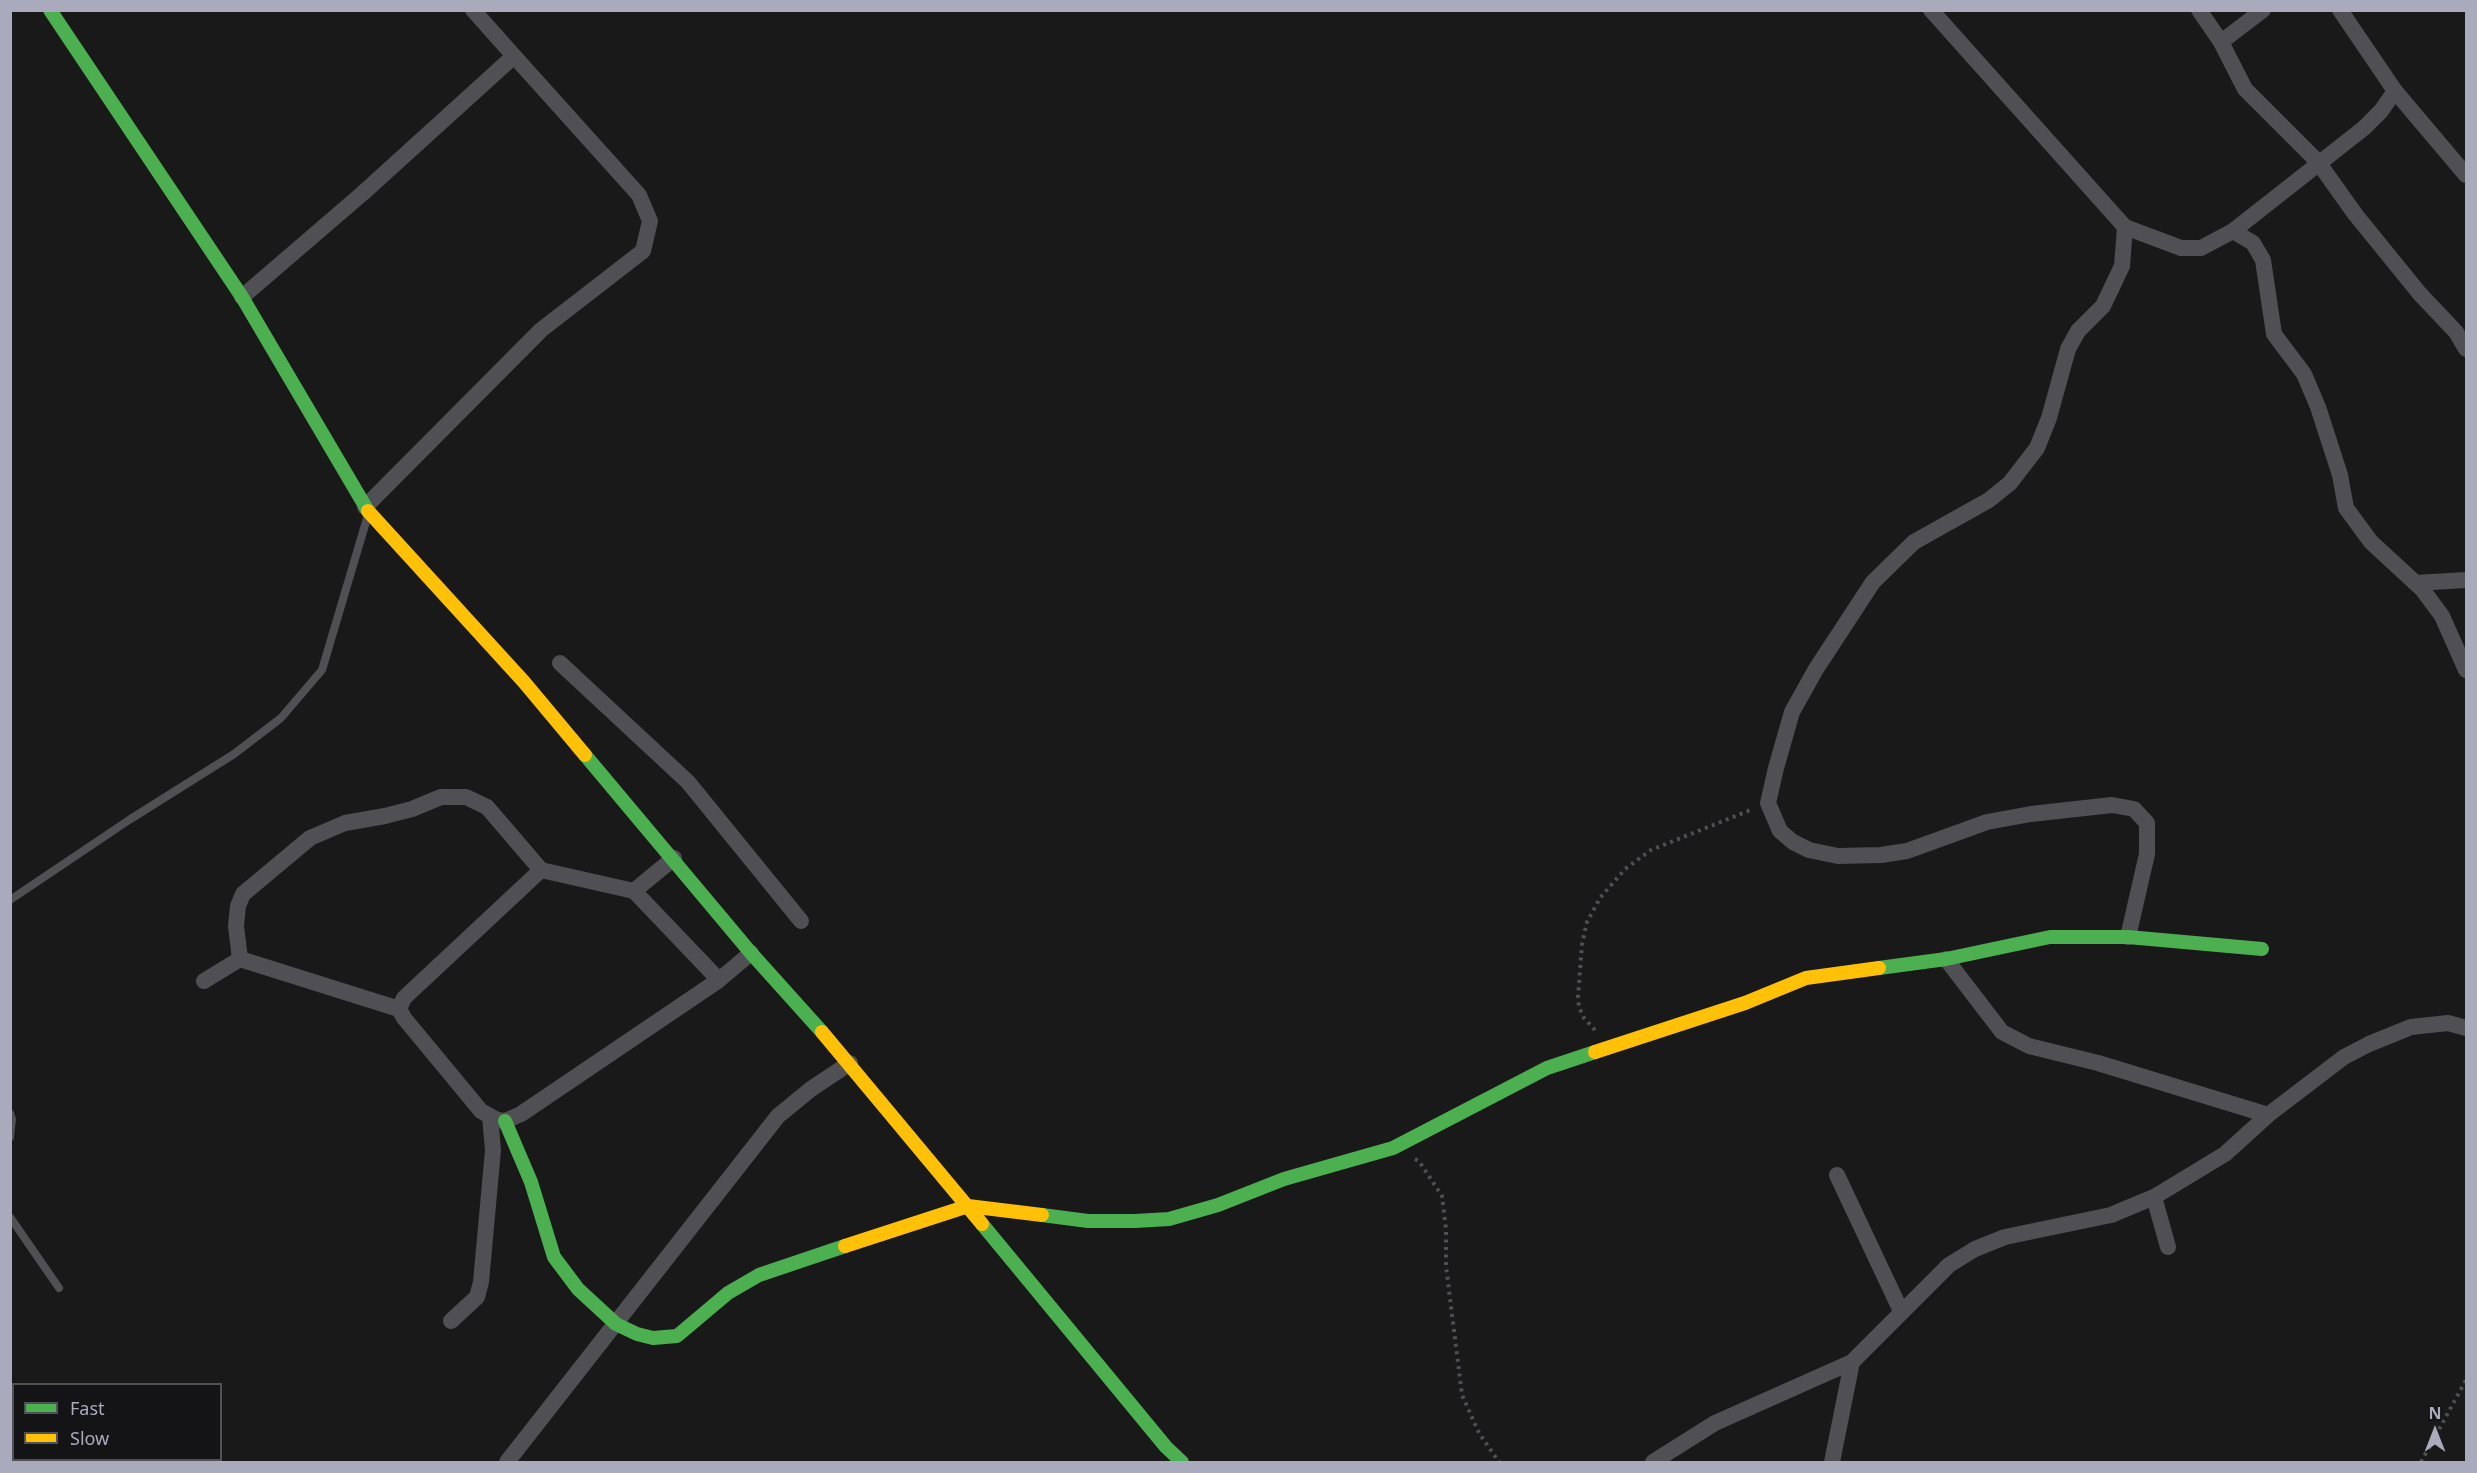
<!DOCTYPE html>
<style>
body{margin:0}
#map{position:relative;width:2477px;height:1473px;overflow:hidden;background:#19191a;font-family:"Noto Sans",sans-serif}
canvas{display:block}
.frame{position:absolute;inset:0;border:12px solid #a9abbc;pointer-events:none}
.legend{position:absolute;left:12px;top:1383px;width:210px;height:78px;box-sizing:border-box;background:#141316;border:2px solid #505058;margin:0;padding:8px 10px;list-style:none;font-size:18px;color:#a9abbc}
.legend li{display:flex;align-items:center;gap:12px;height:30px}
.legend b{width:30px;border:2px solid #505058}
.north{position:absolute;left:2405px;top:1401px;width:60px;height:60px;-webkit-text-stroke:4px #141316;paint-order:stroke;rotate:0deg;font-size:16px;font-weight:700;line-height:24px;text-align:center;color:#a9abbc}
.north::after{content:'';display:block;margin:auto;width:21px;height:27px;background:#a9abbc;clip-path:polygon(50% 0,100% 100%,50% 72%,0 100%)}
</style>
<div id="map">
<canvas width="2477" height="1473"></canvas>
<div class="frame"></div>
<ul class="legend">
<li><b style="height:8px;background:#4caf50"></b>Fast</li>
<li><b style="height:8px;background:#ffc107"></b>Slow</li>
</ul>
<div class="north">N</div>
</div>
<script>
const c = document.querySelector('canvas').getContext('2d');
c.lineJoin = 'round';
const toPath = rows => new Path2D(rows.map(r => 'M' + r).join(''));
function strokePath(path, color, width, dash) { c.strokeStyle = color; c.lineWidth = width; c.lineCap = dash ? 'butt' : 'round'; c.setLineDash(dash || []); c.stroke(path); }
strokePath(toPath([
 [1595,1030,1584,1018,1579,1007,1578,997,1582,944,1587,922,1600,898,1625,869,1651,850,1753,809],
 [1415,1159,1419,1161,1442,1196,1446,1229,1446,1266,1462,1395,1479,1433,1499,1462],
 [2421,1462,2466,1380]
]), '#4f5056', 4, [3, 4.5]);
strokePath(toPath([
 [10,900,129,820,234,754,281,718,322,670,368,515],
 [10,1113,12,1119,10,1137],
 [10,1217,59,1288]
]), '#4f4f54', 8);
strokePath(toPath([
 [1931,10,2125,227,2181,248,2201,248,2233,231,2364,128,2381,111,2395,91],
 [2199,10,2221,42,2245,89,2318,162,2355,214,2420,294,2456,332,2466,349],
 [2340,10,2395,91,2466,175],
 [2221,42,2263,10],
 [2125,227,2122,266,2103,306,2078,331,2068,349,2049,418,2037,448,2010,483,1989,500,1914,542,1873,582,1816,669,1792,712,1776,768,1768,803,1780,831,1793,842,1809,850,1838,856,1881,855,1907,851,1987,822,2031,814,2112,805,2134,809,2147,823,2147,854,2128,937],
 [2233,231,2253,243,2263,260,2274,334,2304,374,2318,407,2340,475,2346,508,2371,542,2422,589,2442,616,2466,670],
 [242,297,363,193,514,56,473,10],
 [365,507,541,330,643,251,650,221,639,195,514,56],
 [2415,583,2466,580],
 [560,663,688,782,801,921],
 [674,858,634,891,541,870,404,998,399,1009,404,1018,481,1111,497,1120,505,1121,521,1114,719,980,751,953],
 [634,891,719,980],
 [1946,959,2002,1032,2029,1046,2098,1063,2268,1115],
 [204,981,240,959],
 [399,1009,240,959,236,926,238,906,243,894,310,838,345,823,385,816,412,809,441,797,466,797,487,807,541,870],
 [1837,1175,1901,1311],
 [2154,1197,2168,1247],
 [451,1321,477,1297,481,1282,493,1150,490,1116],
 [507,1462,778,1116,811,1089,850,1063],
 [1653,1462,1715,1423,1852,1362],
 [1832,1462,1852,1362,1949,1265,1975,1249,2005,1237,2111,1215,2154,1197,2225,1154,2268,1115,2344,1057,2369,1044,2411,1027,2448,1023,2466,1028]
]), '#4f4f54', 16);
strokePath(toPath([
 [50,10,242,297,368,511],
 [585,755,751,953,822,1032],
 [1879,968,1946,959,2050,937,2128,937,2262,949],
 [505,1121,531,1182,554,1257,578,1289,616,1324,637,1334,653,1338,677,1336,728,1293,759,1275,845,1246],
 [1042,1215,1088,1221,1135,1221,1169,1219,1218,1205,1284,1179,1393,1148,1547,1068,1595,1052],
 [982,1224,1166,1447,1182,1462]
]), '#4caf50', 14);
strokePath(toPath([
 [368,511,524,682,585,755],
 [822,1032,982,1224],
 [1595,1052,1745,1003,1806,978,1879,968],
 [845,1246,968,1206,1042,1215]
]), '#ffc107', 14);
</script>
